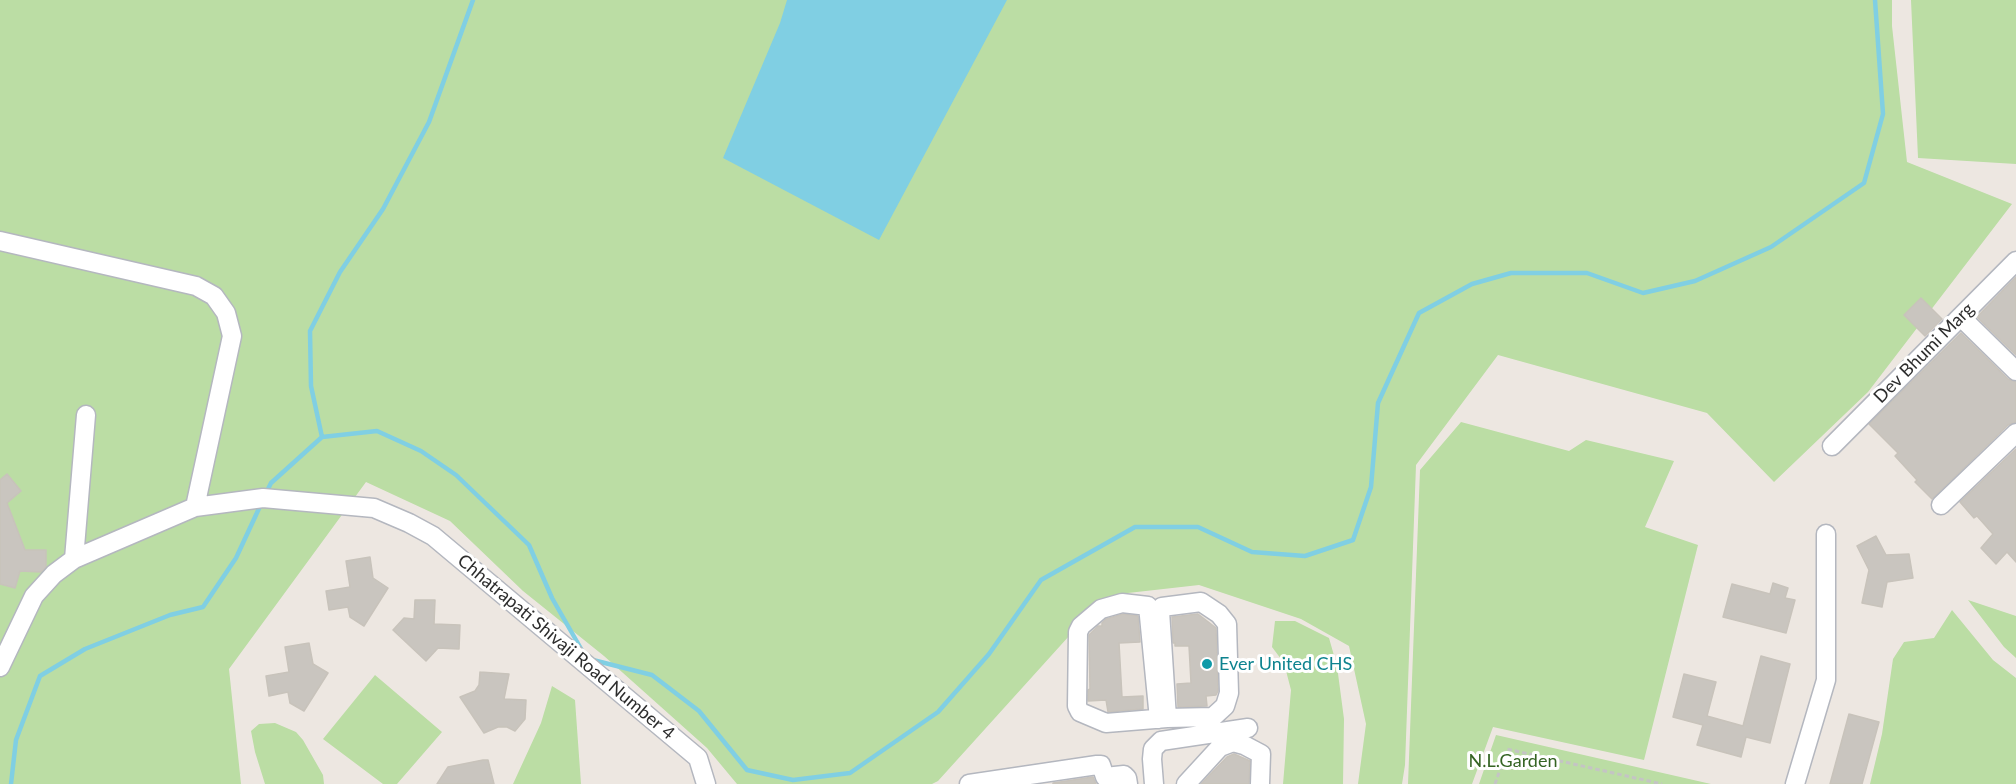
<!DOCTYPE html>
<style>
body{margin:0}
canvas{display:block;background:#ede7e1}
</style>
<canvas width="2016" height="784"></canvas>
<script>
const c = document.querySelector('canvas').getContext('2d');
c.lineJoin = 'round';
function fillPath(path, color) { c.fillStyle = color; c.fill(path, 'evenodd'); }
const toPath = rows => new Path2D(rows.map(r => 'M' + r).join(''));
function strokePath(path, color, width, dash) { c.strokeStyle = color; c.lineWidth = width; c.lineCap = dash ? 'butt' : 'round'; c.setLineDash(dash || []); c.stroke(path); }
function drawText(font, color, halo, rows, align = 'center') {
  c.font = font + ' Lato,sans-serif'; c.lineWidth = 6; c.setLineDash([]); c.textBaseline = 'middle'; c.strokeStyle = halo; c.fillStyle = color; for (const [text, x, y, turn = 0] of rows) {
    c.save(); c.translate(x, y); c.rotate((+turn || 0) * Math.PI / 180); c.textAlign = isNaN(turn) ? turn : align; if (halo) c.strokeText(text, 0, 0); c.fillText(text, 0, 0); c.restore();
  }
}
fillPath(toPath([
 [0,0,1892,0,1892,26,1907,162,2012,204,1868,392,1774,482,1707,413,1498,355,1416,465,1405,765,1402,784,1358,784,1366,724,1349,646,1301,619,1199,585,1119,594,1079,625,938,781,932,784,737,784,707,748,604,656,523,591,450,521,366,482,229,669,241,784,0,784],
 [1911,0,2016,0,2016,164,1918,158],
 [1461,422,1569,451,1586,440,1674,461,1645,527,1698,545,1644,760,1493,727,1472,784,1408,784,1420,470],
 [1968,600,2016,616,2016,658,2004,647],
 [1952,610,1993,660,2016,678,2016,784,1870,784,1882,734,1893,659,1904,642,1934,638],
 [1275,621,1295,621,1329,638,1337,666,1344,719,1343,784,1283,784,1291,690,1284,663,1272,647],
 [375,675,442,732,397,784,383,784,323,739],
 [552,686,575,700,581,784,513,784,541,723],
 [275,723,296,732,303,740,323,775,324,784,265,784,255,752,251,731,259,724],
 [1496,735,1711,784,1479,784]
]), '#bbdda4');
fillPath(toPath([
 [787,0,1007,0,879,240,723,158,780,23]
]), '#80cfe3');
strokePath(toPath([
 [322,437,377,431,421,451,456,475,529,545,552,598,584,654],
 [265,495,271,483,322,437,311,386,310,331,340,272,383,209,429,122,473,0],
 [593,660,652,675,699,711,747,770,793,780,850,773,938,712,989,654,1041,580,1135,527,1198,527,1252,552,1305,556,1353,540,1371,487,1378,403,1419,313,1472,284,1511,273,1587,273,1643,293,1695,281,1771,247,1864,183,1883,114,1875,0],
 [11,784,16,740,40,676,85,649,170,615,203,607,236,558,262,502]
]), '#80cfe3', 4.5);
const building = toPath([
 [2016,277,2016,355,1977,317,2016,277],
 [1921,298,1942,319,1925,336,1904,315,1921,298],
 [1961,333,2008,379,2016,382,2016,422,2008,425,1932,499,1915,482,1917,480,1895,456,1898,453,1869,424,1961,333],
 [2016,449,2016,562,2007,552,1996,564,1981,548,1993,534,1977,516,1974,518,1960,502,2016,449],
 [7,474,21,491,7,503,25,550,46,550,46,567,41,572,20,571,15,588,0,584,0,480,7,474],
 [1876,536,1886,555,1909,554,1913,578,1887,582,1882,607,1862,603,1869,570,1857,546,1876,536],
 [370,557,373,578,388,588,364,626,350,617,348,607,329,610,326,591,350,587,346,561,370,557],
 [1773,583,1788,588,1785,598,1795,600,1786,633,1723,617,1732,584,1770,594,1773,583],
 [415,600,435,600,434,624,460,625,459,649,438,648,426,661,393,630,404,618,414,619,415,600],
 [1123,614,1138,616,1140,642,1119,643,1122,697,1143,696,1143,709,1108,712,1106,700,1088,701,1088,690,1090,689,1089,635,1098,626,1102,626,1102,623,1106,619,1123,614],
 [1198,614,1216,628,1218,691,1216,695,1206,696,1207,706,1178,707,1177,684,1191,683,1189,646,1175,646,1175,643,1173,643,1172,617,1198,614],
 [309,643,313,664,328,673,304,711,290,703,288,692,269,696,266,676,289,672,285,647,309,643],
 [1761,656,1790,664,1770,743,1746,737,1741,757,1697,745,1703,725,1673,717,1684,674,1716,682,1707,716,1743,726,1761,656],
 [480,672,509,674,504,699,526,700,525,719,515,731,507,727,498,727,484,733,460,697,475,691,479,685,480,672],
 [1849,714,1879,722,1862,784,1830,784,1849,714],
 [1234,754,1250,761,1249,784,1201,784,1227,757,1234,754],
 [483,760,488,760,494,784,437,784,448,767,483,760],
 [1093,777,1096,784,1053,784,1053,783,1093,777]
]);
fillPath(building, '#c9c5bf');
strokePath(building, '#c8c3bb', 1.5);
const minor = toPath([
 [0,241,196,286,214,296,226,313,232,336,195,507],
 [1967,323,2016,371],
 [1832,446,2016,261],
 [1941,505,2016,433],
 [74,559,86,415],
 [0,667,34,596,54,574,74,559,195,507,263,498,374,508,409,523,433,536,698,758,706,784],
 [1159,719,1148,606,1122,603,1101,609,1081,626,1078,632,1077,706,1080,712,1106,723,1167,718,1160,611,1162,607,1201,602,1219,614,1227,624,1229,693,1225,706,1213,717,1167,718],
 [969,784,1097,765,1101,765,1105,777,1124,775,1127,778,1128,784],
 [1154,784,1152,759,1153,749,1161,741,1248,728],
 [1186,784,1220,747,1233,742,1244,745,1261,754,1260,784],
 [1795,784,1826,680,1826,534]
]);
strokePath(minor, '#b4b7bf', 21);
strokePath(toPath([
 [1495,784,1507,749,1662,784]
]), '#c4c4c4', 3, [4.5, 3]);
strokePath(minor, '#fff', 18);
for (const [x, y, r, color] of [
 [1207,664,6,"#0f9aa8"]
]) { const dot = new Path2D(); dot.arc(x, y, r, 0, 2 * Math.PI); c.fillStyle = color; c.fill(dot); strokePath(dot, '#fff', 2); }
drawText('18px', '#2d2d2d', '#fff', [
 ["Dev Bhumi Marg",1924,353,-45],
 ["Chhatrapati Shivaji Road Number 4",566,647,40]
]);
drawText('18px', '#0d838f', '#fff', [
 ["Ever United CHS",1219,664]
], 'left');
drawText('18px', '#356423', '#fff', [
 ["N.L.Garden",1513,761]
]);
</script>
